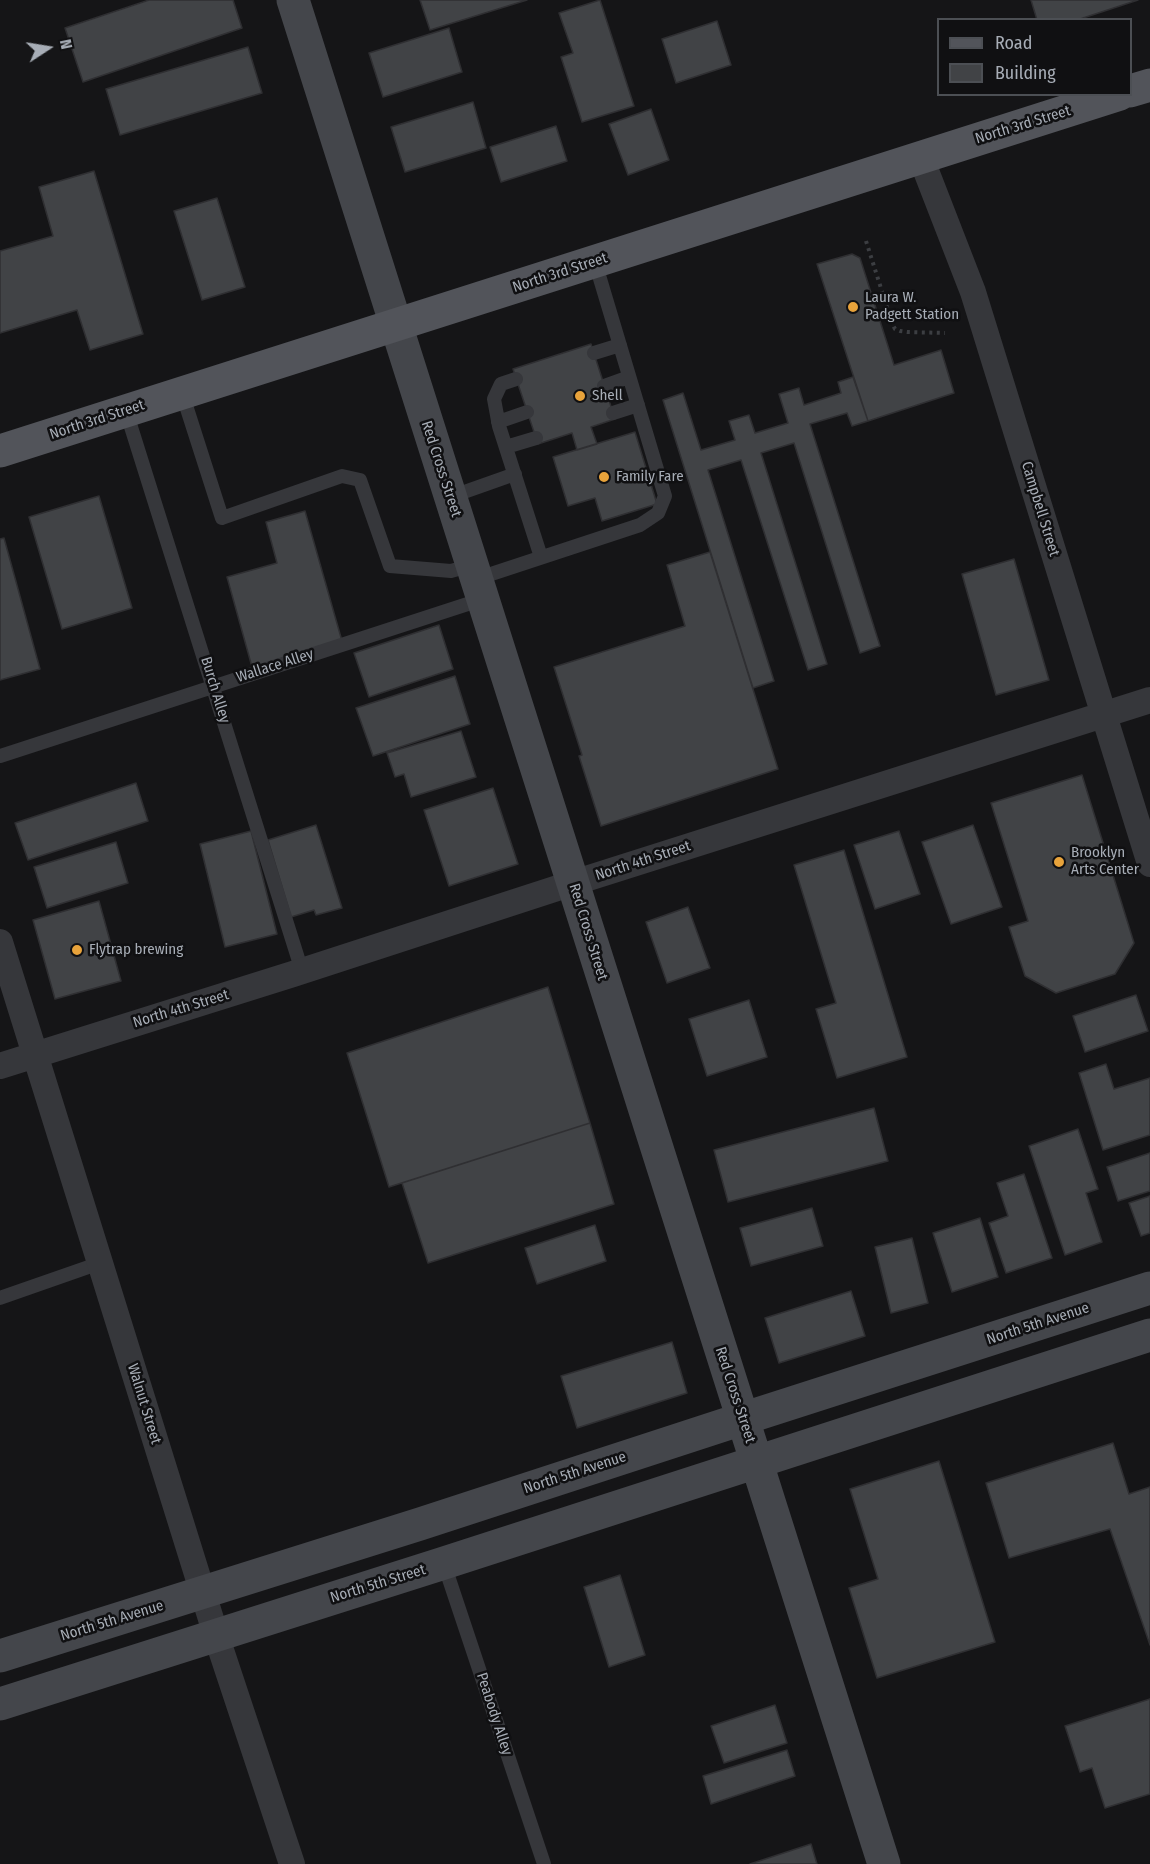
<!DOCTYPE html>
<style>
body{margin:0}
#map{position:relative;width:1150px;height:1864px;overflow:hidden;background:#151517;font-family:"Fira Sans Condensed",sans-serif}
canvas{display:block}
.legend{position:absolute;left:937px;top:18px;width:195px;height:78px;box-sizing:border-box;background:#101012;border:2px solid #4c4f54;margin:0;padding:8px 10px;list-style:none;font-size:18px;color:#a7adb6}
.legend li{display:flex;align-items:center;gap:12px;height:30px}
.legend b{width:30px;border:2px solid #4c4f54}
.north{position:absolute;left:18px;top:18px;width:60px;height:60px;-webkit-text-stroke:4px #101012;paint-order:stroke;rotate:78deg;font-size:16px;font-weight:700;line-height:24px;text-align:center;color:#a7adb6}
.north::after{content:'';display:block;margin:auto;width:21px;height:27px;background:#a7adb6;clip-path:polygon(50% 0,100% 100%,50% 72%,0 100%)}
</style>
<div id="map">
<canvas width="1150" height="1864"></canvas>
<ul class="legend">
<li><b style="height:8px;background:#52545a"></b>Road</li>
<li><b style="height:16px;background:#414346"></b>Building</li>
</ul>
<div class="north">N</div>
</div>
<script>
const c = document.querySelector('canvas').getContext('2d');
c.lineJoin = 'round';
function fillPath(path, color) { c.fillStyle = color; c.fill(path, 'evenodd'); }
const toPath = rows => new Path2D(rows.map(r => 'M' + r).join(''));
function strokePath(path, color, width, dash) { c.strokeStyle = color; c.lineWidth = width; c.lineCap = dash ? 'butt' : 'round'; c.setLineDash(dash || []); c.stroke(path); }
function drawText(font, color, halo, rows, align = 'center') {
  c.font = font + ' "Fira Sans Condensed",sans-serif'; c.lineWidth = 5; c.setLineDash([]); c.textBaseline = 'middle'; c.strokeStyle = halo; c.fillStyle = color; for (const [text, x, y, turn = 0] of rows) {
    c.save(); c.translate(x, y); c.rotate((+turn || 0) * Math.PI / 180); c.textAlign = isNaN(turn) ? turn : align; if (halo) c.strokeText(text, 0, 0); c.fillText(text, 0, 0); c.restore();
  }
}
const building = toPath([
 [149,0,233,0,242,28,83,82,65,28,149,0],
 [420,0,527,0,430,30,420,0],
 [600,0,634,106,582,122,561,57,573,53,559,13,600,0],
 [1031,0,1138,0,1077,20,1037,20,1031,0],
 [717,21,731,65,676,83,662,39,717,21],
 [449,28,462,72,383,97,369,53,449,28],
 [248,47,262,93,120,135,106,89,248,47],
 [473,102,486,148,405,172,391,127,473,102],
 [651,109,669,160,628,175,609,124,651,109],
 [556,126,567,161,501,182,490,147,556,126],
 [94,171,143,334,90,350,77,310,0,333,0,251,53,236,39,187,94,171],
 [217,198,245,287,202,300,174,211,217,198],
 [852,254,860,258,894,365,941,350,954,393,868,421,817,264,852,254],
 [591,344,615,419,591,427,597,444,577,450,572,433,538,444,513,369,591,344],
 [853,377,868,421,852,426,847,413,810,424,880,646,860,653,794,443,761,453,827,664,808,670,741,460,708,470,774,681,753,688,663,400,683,393,701,450,735,440,729,421,749,415,755,433,788,423,779,394,799,388,804,405,841,393,838,382,853,377],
 [635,432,657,504,602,521,595,498,568,506,553,457,635,432],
 [99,496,132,608,62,629,29,517,99,496],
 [305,511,342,641,252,667,227,577,277,563,266,522,305,511],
 [4,538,40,669,0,680,0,539,4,538],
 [710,552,778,769,601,826,579,756,582,755,554,667,685,626,667,565,710,552],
 [1014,559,1049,680,996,695,962,574,1014,559],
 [439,625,453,669,369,697,354,653,439,625],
 [455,676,470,724,373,756,356,708,455,676],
 [461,731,476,777,411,797,404,774,395,777,387,753,461,731],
 [1082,775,1134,943,1115,974,1056,993,1025,976,1009,927,1028,921,991,803,1082,775],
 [136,783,148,821,28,860,15,823,136,783],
 [493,788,518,864,449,886,424,810,493,788],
 [316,825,342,908,316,915,314,910,291,917,268,840,316,825],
 [973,825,1002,907,951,924,922,842,973,825],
 [251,831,277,934,225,947,200,844,251,831],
 [899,831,920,894,875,909,854,845,899,831],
 [116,842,128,883,47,908,34,867,116,842],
 [844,850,907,1057,837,1078,816,1009,836,1003,794,865,844,850],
 [99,901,121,981,55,999,33,920,99,901],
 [688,907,710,968,667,983,646,922,688,907],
 [548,987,590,1123,389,1187,347,1053,548,987],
 [1136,995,1148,1031,1085,1052,1073,1016,1136,995],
 [749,1000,767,1057,707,1076,689,1019,749,1000],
 [1106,1064,1114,1089,1150,1078,1150,1135,1103,1150,1079,1073,1106,1064],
 [874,1108,888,1161,728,1202,714,1150,874,1108],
 [590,1123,614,1204,428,1263,402,1183,590,1123],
 [1078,1129,1098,1189,1086,1193,1102,1242,1065,1255,1029,1146,1078,1129],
 [1150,1153,1150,1191,1118,1201,1107,1167,1150,1153],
 [1024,1174,1052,1258,1006,1273,989,1223,1008,1216,997,1183,1024,1174],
 [1150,1196,1150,1233,1141,1236,1129,1203,1150,1196],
 [812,1208,823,1246,751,1266,740,1228,812,1208],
 [980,1218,998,1277,952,1292,933,1233,980,1218],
 [595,1225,606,1261,537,1284,525,1248,595,1225],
 [912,1238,928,1303,891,1313,875,1247,912,1238],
 [851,1291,865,1336,779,1363,765,1318,851,1291],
 [672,1342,687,1393,577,1428,561,1376,672,1342],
 [1113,1443,1129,1494,1150,1487,1150,1645,1110,1529,1009,1558,986,1483,1113,1443],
 [939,1461,995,1642,877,1678,849,1588,878,1579,850,1489,939,1461],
 [620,1575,645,1655,609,1667,584,1587,620,1575],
 [1150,1699,1150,1794,1105,1808,1092,1768,1080,1772,1065,1726,1150,1699],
 [775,1705,787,1743,724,1763,711,1726,775,1705],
 [787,1750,795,1776,711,1804,703,1776,787,1750],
 [811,1844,817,1864,750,1864,811,1844]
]);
fillPath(building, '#414346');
strokePath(building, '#2f2f32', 1.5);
strokePath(toPath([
 [866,241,892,323,895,329,900,331,907,332,945,333]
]), '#3c3e42', 4, [3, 4.5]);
strokePath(toPath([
 [594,353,620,345],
 [516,379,501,384,494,399,499,426,541,557],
 [604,386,629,377],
 [182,393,222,518,342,476,360,480,390,566,451,571,472,565],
 [126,411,302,971],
 [613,413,638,405],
 [498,422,527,412],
 [506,447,536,438],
 [450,497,515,474],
 [476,579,640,525,658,513,665,496,595,262],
 [0,756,483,599],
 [0,1298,100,1263],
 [444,1564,544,1864]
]), '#36373b', 14);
strokePath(toPath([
 [921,158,973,292,1150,864],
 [0,942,216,1635,292,1864],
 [0,1066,293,974,573,883,1150,700]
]), '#36373b', 26);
strokePath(toPath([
 [293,0,884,1864],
 [0,1656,420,1524,742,1419,1150,1288],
 [0,1704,441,1564,1150,1335]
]), '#44464b', 33);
strokePath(toPath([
 [1130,91,1150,85],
 [0,451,1120,94]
]), '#52545a', 33);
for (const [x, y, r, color] of [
 [853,307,6,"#e8a33b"],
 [580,396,6,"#e8a33b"],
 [604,477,6,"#e8a33b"],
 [1059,862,6,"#e8a33b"],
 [77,950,6,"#e8a33b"]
]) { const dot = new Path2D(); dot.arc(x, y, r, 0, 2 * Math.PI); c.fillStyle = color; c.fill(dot); strokePath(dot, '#101012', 2); }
drawText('15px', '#a7adb6', '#101012', [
 ["North 3rd Street",1023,125,-17],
 ["North 3rd Street",560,273,-18],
 ["North 3rd Street",97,420,-18],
 ["Red Cross Street",441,469,72],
 ["Campbell Street",1040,509,73],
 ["Wallace Alley",275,666,-18],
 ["Burch Alley",215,690,73],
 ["North 4th Street",643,861,-18],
 ["Red Cross Street",588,932,73],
 ["North 4th Street",181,1009,-17],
 ["North 5th Avenue",1038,1324,-18],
 ["Red Cross Street",735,1395,72],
 ["Walnut Street",144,1404,73],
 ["North 5th Avenue",575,1473,-18],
 ["North 5th Street",378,1584,-17],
 ["North 5th Avenue",112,1621,-17],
 ["Peabody Alley",494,1714,72]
]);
drawText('15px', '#a7adb6', '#101012', [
 ["Laura W.",865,298],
 ["Padgett Station",865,315],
 ["Shell",592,396],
 ["Family Fare",616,477],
 ["Brooklyn",1071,853],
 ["Arts Center",1071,870],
 ["Flytrap brewing",89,950]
], 'left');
</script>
